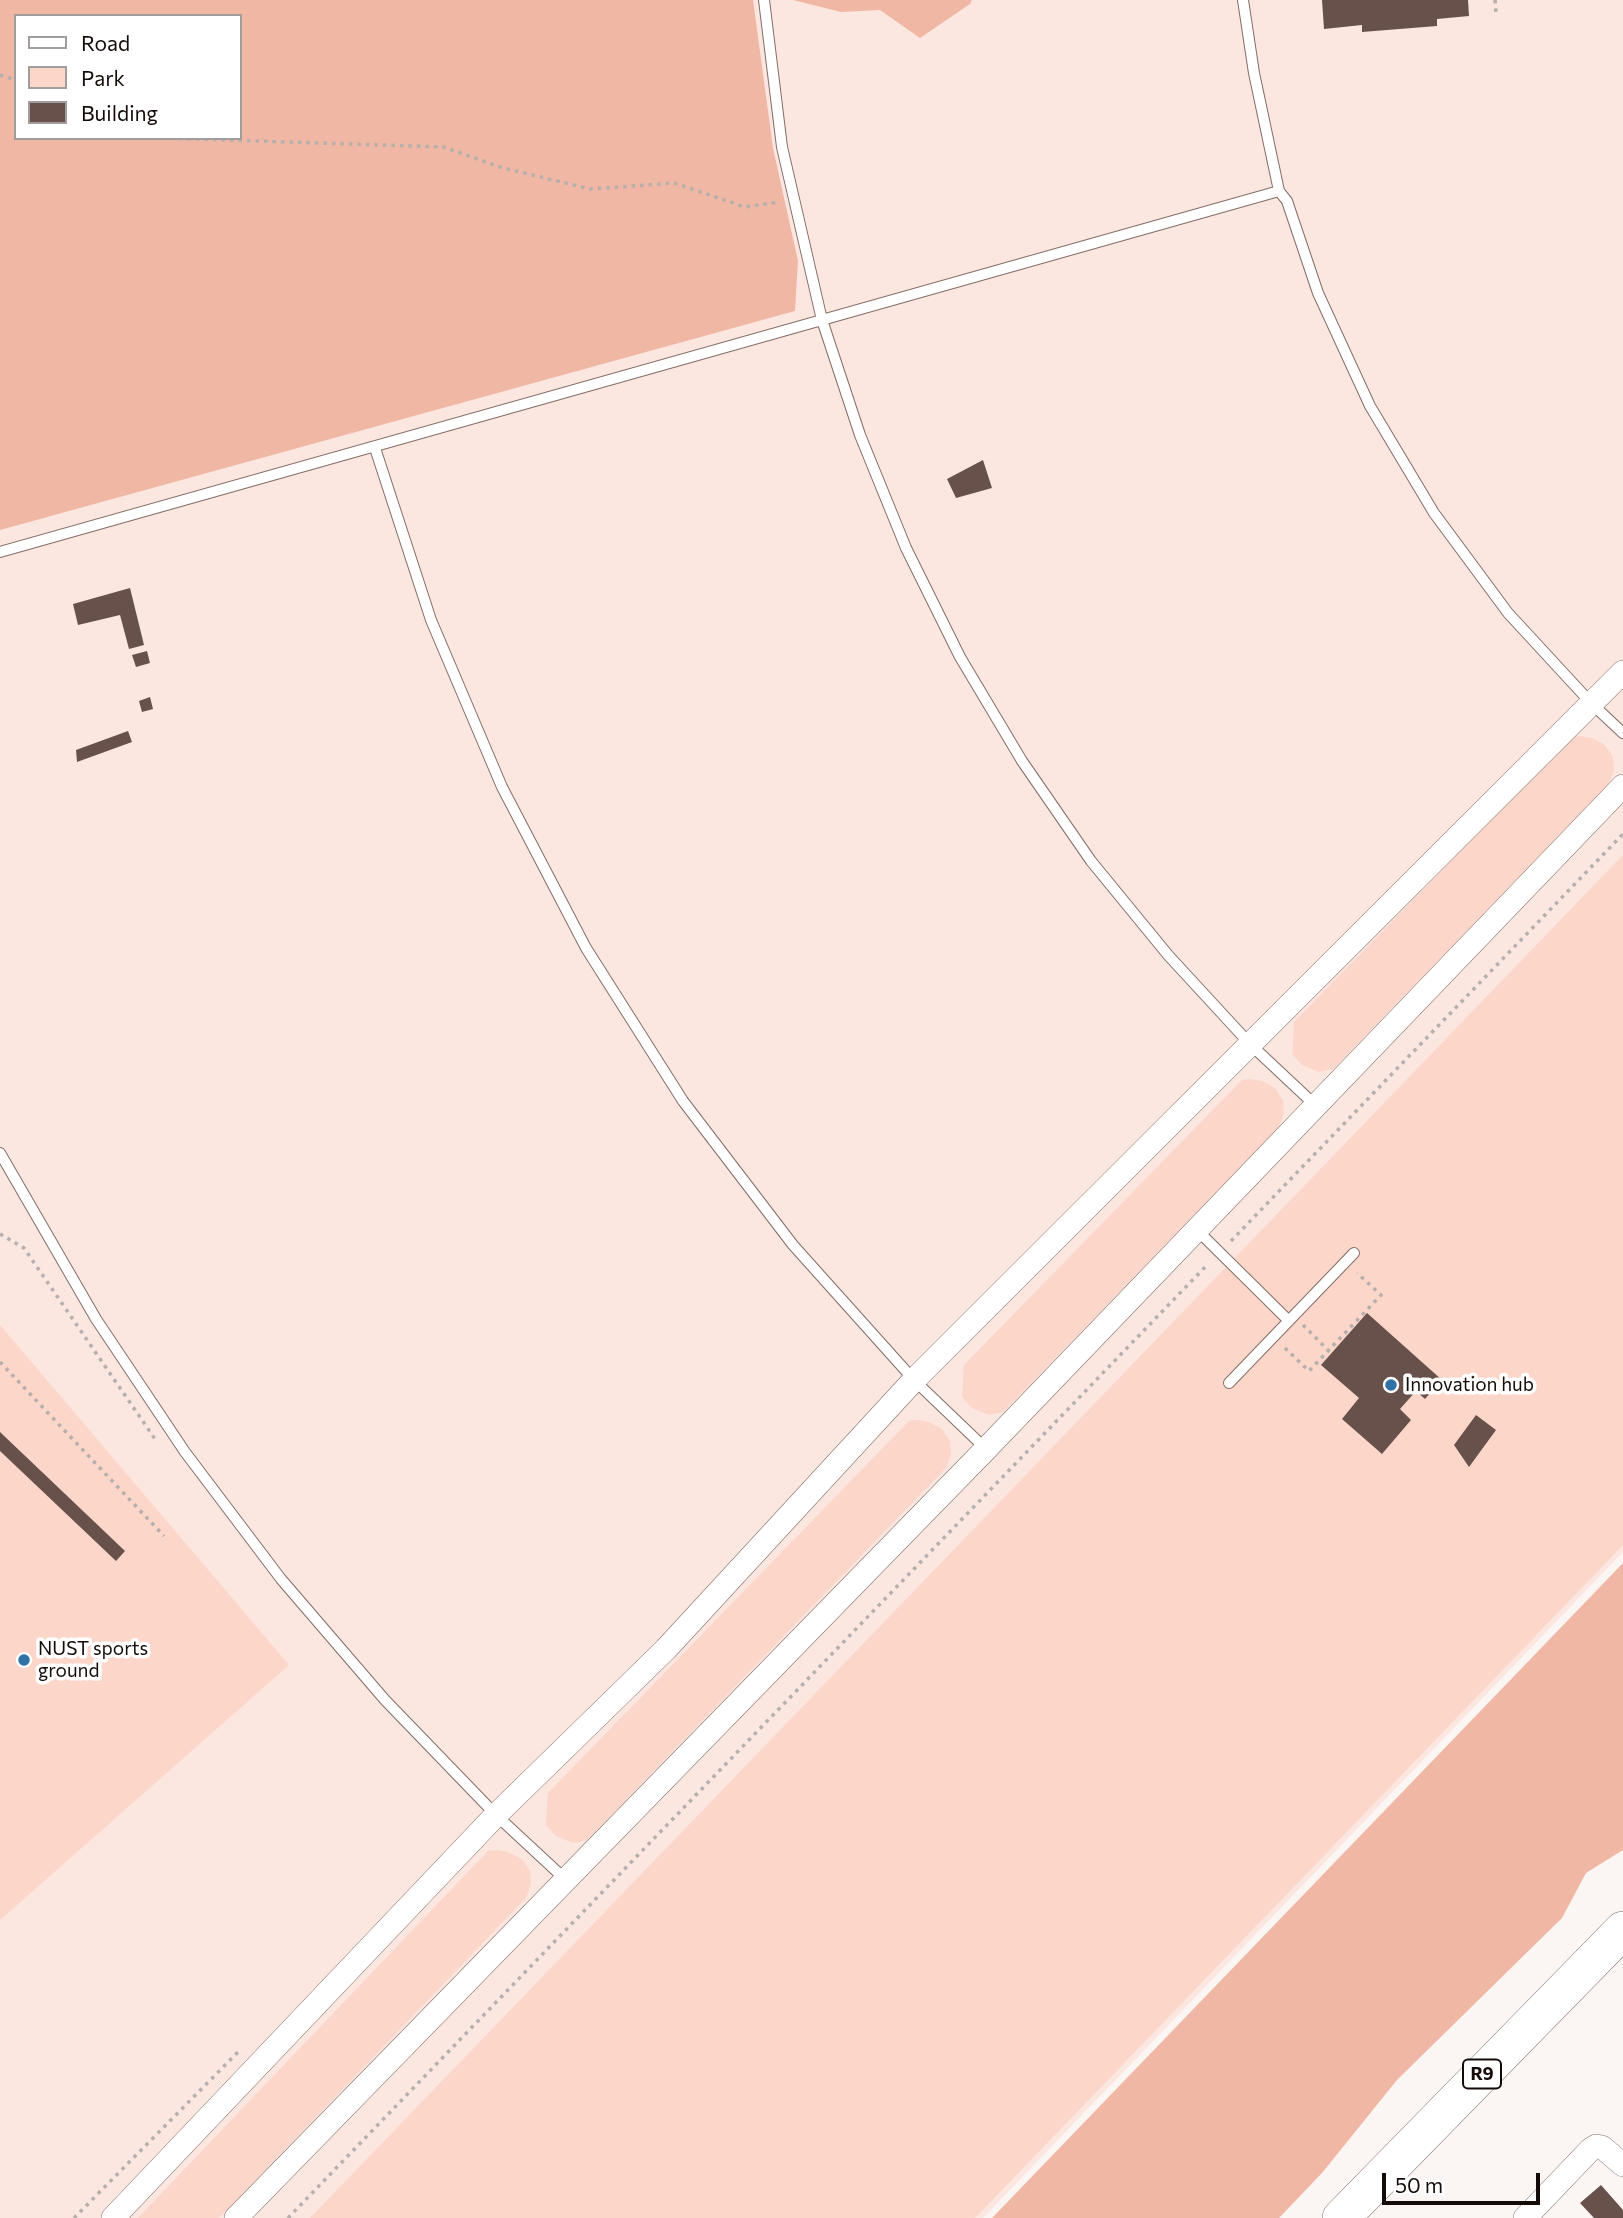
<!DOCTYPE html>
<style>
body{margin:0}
#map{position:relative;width:1623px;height:2218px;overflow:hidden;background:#fbf6f4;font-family:Commissioner,sans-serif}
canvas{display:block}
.legend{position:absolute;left:14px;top:14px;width:228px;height:126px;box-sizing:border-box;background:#fff;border:2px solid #a19d9d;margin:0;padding:9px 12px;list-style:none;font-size:21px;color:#140b09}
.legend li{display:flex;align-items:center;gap:14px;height:35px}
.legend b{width:35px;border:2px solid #a19d9d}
.scale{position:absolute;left:1382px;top:2173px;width:158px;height:32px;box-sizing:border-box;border:4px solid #140b09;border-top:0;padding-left:9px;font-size:21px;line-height:24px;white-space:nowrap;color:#140b09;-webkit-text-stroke:5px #fff;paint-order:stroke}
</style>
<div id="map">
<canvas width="1623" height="2218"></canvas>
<ul class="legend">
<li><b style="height:9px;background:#fff"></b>Road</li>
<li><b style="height:19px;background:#fdd6ca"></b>Park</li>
<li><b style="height:19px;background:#67514a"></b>Building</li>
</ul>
<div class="scale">50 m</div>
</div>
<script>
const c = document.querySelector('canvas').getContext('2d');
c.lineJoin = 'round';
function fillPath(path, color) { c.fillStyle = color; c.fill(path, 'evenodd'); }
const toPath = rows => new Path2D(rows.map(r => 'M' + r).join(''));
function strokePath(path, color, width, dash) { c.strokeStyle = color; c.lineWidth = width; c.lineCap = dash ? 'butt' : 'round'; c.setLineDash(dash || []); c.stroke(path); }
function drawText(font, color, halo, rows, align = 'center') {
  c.font = font + ' Commissioner,sans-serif'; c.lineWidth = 7; c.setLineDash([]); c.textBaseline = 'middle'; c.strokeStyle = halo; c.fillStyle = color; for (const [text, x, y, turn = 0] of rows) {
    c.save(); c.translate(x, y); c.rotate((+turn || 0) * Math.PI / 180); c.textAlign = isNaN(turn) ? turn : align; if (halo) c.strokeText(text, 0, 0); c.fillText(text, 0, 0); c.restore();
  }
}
fillPath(toPath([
 [0,0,1623,0,1623,1552,983,2218,0,2218],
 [16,16,240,16,240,138,16,138]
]), '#fbe6e0');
fillPath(toPath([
 [1580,736,1592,738,1605,745,1613,757,1614,769,1609,784,1333,1069,1319,1072,1302,1065,1292,1054,1294,1022,1572,737],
 [1623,855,1623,1545,975,2218,310,2218],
 [1250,1079,1262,1081,1275,1088,1283,1100,1284,1113,1279,1127,1003,1412,989,1415,972,1408,962,1397,964,1365,1242,1080],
 [0,1325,289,1665,0,1920],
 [917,1420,929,1422,942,1429,950,1441,951,1454,946,1468,587,1840,573,1843,556,1836,546,1825,548,1793,909,1421],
 [497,1850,508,1852,522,1859,530,1871,531,1884,526,1898,219,2218,138,2218,488,1851]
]), '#fdd6ca');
fillPath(toPath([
 [0,0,753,0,773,148,798,261,795,311,0,530],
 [16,16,240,16,240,138,16,138],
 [793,0,972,0,970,4,920,38,880,10,841,12],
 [1623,1563,1623,1850,1586,1873,1562,1918,1397,2080,1322,2173,1279,2218,992,2218]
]), '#f1b7a5');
fillPath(toPath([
 [1322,0,1468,0,1469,16,1437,19,1437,26,1362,32,1362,25,1324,29],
 [983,460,992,488,956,498,947,479],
 [130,588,144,645,129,649,120,615,78,625,73,604],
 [147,651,150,663,136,667,132,655],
 [150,697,153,709,142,712,139,701],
 [128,731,132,742,77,762,76,750],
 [1367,1313,1442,1380,1425,1399,1416,1391,1400,1409,1411,1420,1382,1454,1342,1419,1359,1398,1321,1365],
 [1476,1415,1496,1430,1469,1467,1454,1445],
 [0,1432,125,1551,116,1561,0,1451],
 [1601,2185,1623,2210,1623,2218,1594,2218,1580,2203]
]), '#67514a');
const service = toPath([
 [764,0,782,147,822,320,860,435,906,548,960,657,1022,761,1091,861,1168,955,1250,1044,1315,1105],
 [1243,0,1254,73,1279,191,1287,201,1318,293,1370,406,1434,513,1508,613,1592,704,1623,733],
 [375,448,431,620,502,787,586,948,683,1101,793,1245,914,1380,986,1449],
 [0,552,1279,191],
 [0,1153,96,1319,185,1452,281,1579,385,1700,496,1815,565,1879],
 [1196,1229,1289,1321],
 [1229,1383,1354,1253]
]);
const minor = toPath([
 [113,2218,496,1815,666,1649,914,1380,1623,672],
 [236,2218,986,1449,1623,786],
 [1525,2218,1591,2149,1596,2146,1602,2147,1623,2165]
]);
const trunk = toPath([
 [1341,2218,1623,1930]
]);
strokePath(service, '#846d66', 12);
strokePath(minor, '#846d66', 24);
strokePath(trunk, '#846d66', 38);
strokePath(toPath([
 [1495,0,1496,14],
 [0,75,16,80],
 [162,138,444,147,500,167,590,189,674,183,745,207,778,202],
 [0,1234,24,1248,155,1439],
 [1231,1241,1623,834],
 [1303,1325,1329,1351],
 [1285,1348,1309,1371,1381,1295,1357,1273],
 [0,1362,164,1536],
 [74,2218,240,2050],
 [288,2218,1208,1264]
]), '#b5afad', 3.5, [3.5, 5]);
strokePath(service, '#fff', 10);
strokePath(minor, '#fff', 23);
strokePath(trunk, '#fff', 37);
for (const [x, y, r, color] of [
 [1391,1385,7,"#2e72a7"],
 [24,1660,7,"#2e72a7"]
]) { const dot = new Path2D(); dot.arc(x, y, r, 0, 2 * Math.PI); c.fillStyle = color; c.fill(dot); strokePath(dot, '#fff', 2.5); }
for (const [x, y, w] of [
 [1482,2074,38]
]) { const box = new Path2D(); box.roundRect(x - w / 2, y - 14.5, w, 29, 5); c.fillStyle = '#fff'; c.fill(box); strokePath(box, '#140b09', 2); }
drawText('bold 18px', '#140b09', null, [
 ["R9",1482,2074]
]);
drawText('19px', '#140b09', '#fff', [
 ["Innovation hub",1405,1385],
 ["NUST sports",38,1649],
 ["ground",38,1671]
], 'left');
</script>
